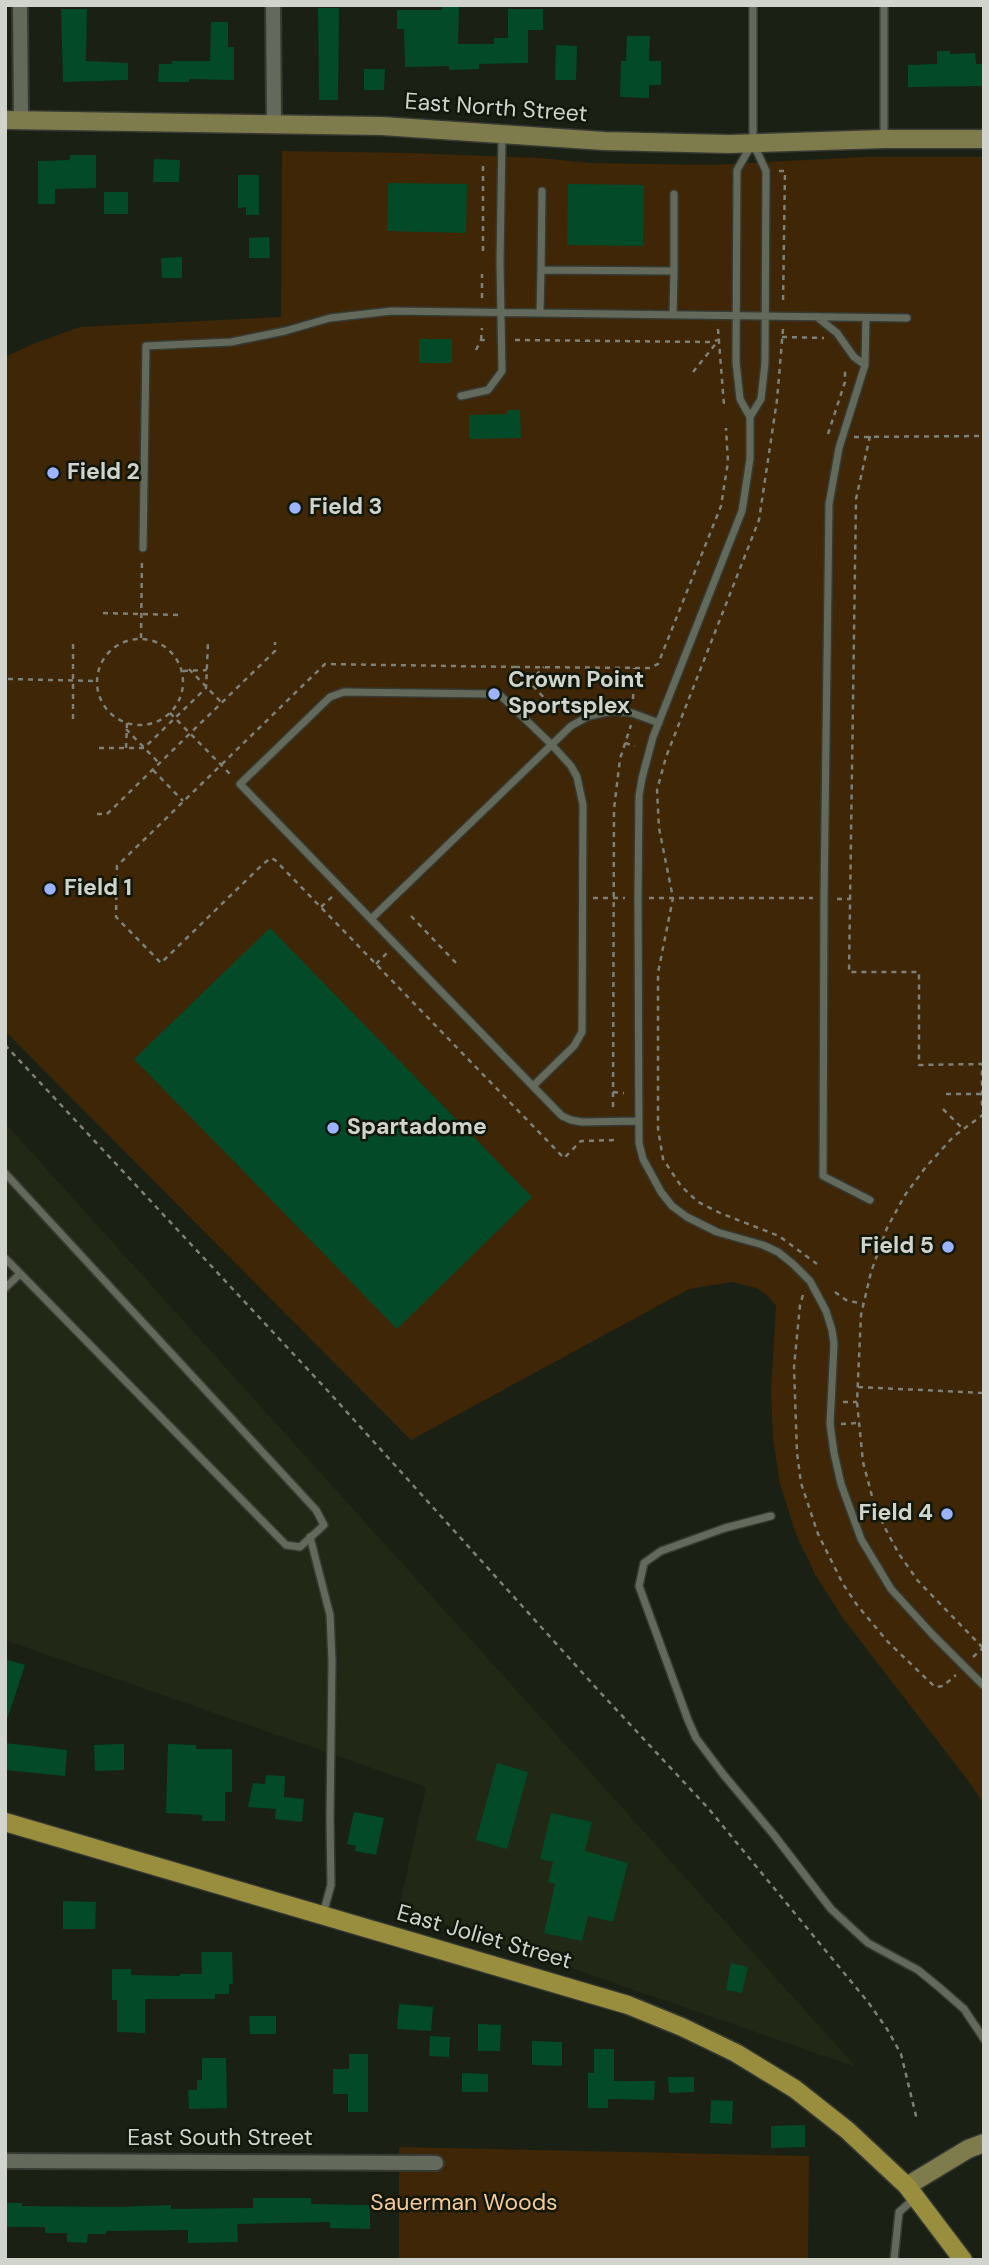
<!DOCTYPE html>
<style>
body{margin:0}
#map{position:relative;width:989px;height:2265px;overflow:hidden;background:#1b2014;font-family:"DM Sans",sans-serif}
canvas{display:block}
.frame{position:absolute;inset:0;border:7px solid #d0d4cc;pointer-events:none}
</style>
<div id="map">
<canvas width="989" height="2265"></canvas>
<div class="frame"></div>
</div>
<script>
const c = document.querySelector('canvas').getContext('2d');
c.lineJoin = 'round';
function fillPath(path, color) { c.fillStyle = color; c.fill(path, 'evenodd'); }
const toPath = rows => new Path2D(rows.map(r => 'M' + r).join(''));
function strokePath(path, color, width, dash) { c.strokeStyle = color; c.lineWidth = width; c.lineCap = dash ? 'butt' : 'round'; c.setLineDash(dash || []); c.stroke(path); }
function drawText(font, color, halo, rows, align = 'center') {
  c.font = font + ' "DM Sans",sans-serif'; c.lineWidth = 5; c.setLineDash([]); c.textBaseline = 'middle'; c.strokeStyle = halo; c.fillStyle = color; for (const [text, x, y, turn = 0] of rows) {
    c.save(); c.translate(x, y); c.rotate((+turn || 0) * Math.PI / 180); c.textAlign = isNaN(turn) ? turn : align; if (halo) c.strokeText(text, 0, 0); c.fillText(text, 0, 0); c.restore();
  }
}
fillPath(toPath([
 [5,1123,856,2067,399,1908,426,1787,5,1640]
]), '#212816');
fillPath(toPath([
 [282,151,409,153,540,158,591,163,710,165,864,157,984,157,984,1805,973,1787,842,1617,815,1574,796,1534,780,1484,773,1438,771,1392,776,1306,768,1296,756,1288,732,1282,689,1289,411,1440,5,1031,5,357,33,344,80,327,281,317],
 [399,2147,809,2156,808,2260,399,2260]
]), '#3e2607');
fillPath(toPath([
 [442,5,459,5,458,44,494,44,494,38,508,38,508,9,543,9,543,30,528,30,528,63,479,64,479,69,449,70,449,66,405,67,404,29,397,29,397,10,442,10],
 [318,8,339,8,338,100,319,100],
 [61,9,87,9,86,61,128,63,128,80,63,82],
 [211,22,228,22,228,47,234,47,234,80,189,79,189,82,158,82,159,64,172,64,172,61,210,61],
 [627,36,650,36,649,61,661,61,661,85,649,85,649,98,620,97,621,61,626,61],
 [556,45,577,46,576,80,555,80],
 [937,51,950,51,950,54,975,53,976,64,984,64,984,86,908,87,908,65,937,64],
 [364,69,385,69,384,90,364,90],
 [70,155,96,155,96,188,55,189,55,204,38,204,38,161,70,160],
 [154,159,180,160,179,182,153,182],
 [238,175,259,175,259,215,246,215,246,207,238,208],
 [388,183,467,184,466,233,387,231],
 [568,184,644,185,643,246,567,245],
 [104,192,128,192,128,214,104,214],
 [269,237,270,258,249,258,249,238],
 [182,257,182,278,162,278,161,258],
 [419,339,452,339,452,363,419,363],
 [507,410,520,410,521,438,469,439,469,415,507,414],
 [270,928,532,1197,397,1329,134,1059],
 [5,1659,25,1665,8,1717,5,1717],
 [5,1743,67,1750,65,1776,5,1770],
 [124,1744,124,1770,95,1771,94,1745],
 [168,1744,196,1745,196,1749,232,1749,232,1792,225,1792,225,1821,202,1821,202,1815,166,1813],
 [497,1763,528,1772,507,1849,476,1840],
 [266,1775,285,1776,284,1797,304,1799,302,1822,275,1819,276,1809,248,1807,253,1783,265,1784],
 [354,1812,384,1818,376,1855,355,1851,356,1846,347,1844],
 [551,1813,592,1822,585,1851,628,1863,613,1922,588,1916,582,1941,544,1933,555,1884,548,1882,553,1862,540,1859],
 [63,1901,96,1902,95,1929,63,1929],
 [201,1952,232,1952,233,1984,229,1984,229,1994,215,1994,215,1999,145,1999,145,2033,117,2032,117,2000,112,2000,112,1969,131,1969,131,1975,180,1976,180,1974,202,1974],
 [731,1963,748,1967,742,1993,726,1990],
 [399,2004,433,2007,431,2031,397,2029],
 [249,2016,276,2016,276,2034,250,2034],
 [478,2024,501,2025,500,2051,478,2051],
 [430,2036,450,2037,449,2057,429,2056],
 [532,2041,562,2042,562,2066,532,2065],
 [594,2049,614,2049,614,2081,655,2081,654,2100,608,2099,608,2108,588,2108,588,2073,594,2073],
 [349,2054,368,2054,368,2112,348,2112,348,2094,333,2094,333,2069,349,2069],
 [202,2058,226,2058,227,2108,189,2109,188,2090,197,2090,197,2080,202,2080],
 [462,2073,488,2074,488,2092,462,2092],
 [668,2077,694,2077,694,2092,669,2093],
 [711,2100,733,2101,732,2124,710,2123],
 [805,2125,805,2147,771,2148,771,2126],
 [253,2198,311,2198,311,2204,370,2205,370,2229,330,2228,330,2222,237,2224,238,2242,188,2243,188,2230,106,2231,106,2234,88,2234,87,2243,67,2242,67,2233,45,2233,45,2227,5,2227,5,2203,22,2203,22,2206,117,2207,171,2205,171,2209,253,2208]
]), '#024a28');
const lane = toPath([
 [753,5,753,143,766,171,765,363,761,399,750,417,750,459,742,511,653,737,642,778,639,796,638,898,639,1143,643,1159,661,1192,672,1206,687,1217,717,1232,763,1245,778,1252,793,1264,810,1281,826,1311,832,1330,834,1344,830,1424,834,1453,841,1484,861,1539,891,1589,932,1634,984,1686],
 [884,138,884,5],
 [541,270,542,191],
 [674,271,674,194],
 [540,313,541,270,674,271,673,315],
 [817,317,837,333,854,357,865,365],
 [866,318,865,365,839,448,829,504,824,898,823,1176,870,1200],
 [461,396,488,390,502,371,500,262,502,136],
 [750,417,740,399,736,362,737,170,752,144],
 [143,548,146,346,231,342,285,331,330,318,392,311,907,318],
 [371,919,571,726,589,716,613,711,632,713,659,723],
 [533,1086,574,1046,582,1032,583,805,577,777,571,766,551,744,501,696,493,694,344,692,330,697,240,784,556,1110,562,1116,571,1120,582,1122,637,1121],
 [5,1173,316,1510,324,1525,300,1547,286,1545,5,1258],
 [5,1288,20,1274],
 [771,1516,725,1528,661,1551,644,1563,639,1586,688,1720,696,1738,723,1774,774,1835,831,1909,868,1943,918,1970,940,1988,964,2009,984,2039],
 [310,1537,330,1615,332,1661,330,1819,331,1885,323,1914],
 [894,2260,899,2212,915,2198]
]);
const street = toPath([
 [20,5,21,120],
 [273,5,274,123],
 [5,2161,436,2163]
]);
const secondary = toPath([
 [5,120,382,126,604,141,729,144,884,139,984,139],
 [907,2186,968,2149,984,2143]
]);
const primary = toPath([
 [5,1822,628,2005,682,2027,736,2053,795,2089,847,2130,907,2186,963,2260]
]);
strokePath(lane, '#363a32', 10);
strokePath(street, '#363a32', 18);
strokePath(secondary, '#363a32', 21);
strokePath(primary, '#363a32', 21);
strokePath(toPath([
 [779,171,785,171,783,304],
 [483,251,483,162],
 [482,298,482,274],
 [718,329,724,405],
 [783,329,777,400,759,520,666,757,657,790,659,828,673,898,658,973,658,1129,663,1159,681,1186,698,1202,720,1213,779,1236,817,1264],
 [782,337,824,338],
 [481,340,482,328],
 [515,340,711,342,724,338],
 [476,350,481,340,488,340],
 [693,372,718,341],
 [828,434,845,382,845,367],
 [870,436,856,499,849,972,919,972,919,1065,982,1064,982,1108,984,1114],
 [854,437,984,436],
 [103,613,178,615],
 [141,638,142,558],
 '97 682a43 43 0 1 1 86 0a43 43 0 1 1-86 0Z',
 [515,667,649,668,658,664,721,506,728,462,726,428],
 [189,669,222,703],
 [183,671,207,670],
 [8,679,97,681],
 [529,682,544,667],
 [633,699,634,668],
 [550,704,515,667,325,664,117,866,116,917,161,963,263,864,271,858,275,860,564,1158,581,1141,616,1140],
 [170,713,231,775],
 [73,719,73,641],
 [126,729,159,763],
 [625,743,635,746],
 [99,748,144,748,206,688,208,642],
 [126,748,127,723],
 [153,770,183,801],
 [97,814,107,814,275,651,275,642],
 [593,898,625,898],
 [649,898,813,898],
 [837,899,851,899],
 [321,907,334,895],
 [411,916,458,965],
 [376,964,388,952],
 [5,1045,327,1390,598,1690,708,1808,868,2002,887,2029,901,2054,917,2120],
 [613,1092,624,1093],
 [946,1094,982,1094],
 [613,1107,614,809,620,759,631,725],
 [943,1109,963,1129],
 [984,1114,954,1136,925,1168,905,1195,887,1228,871,1272,861,1315,857,1402,863,1462,873,1500,885,1528,899,1554,918,1581,984,1649],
 [835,1292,846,1300,863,1304],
 [803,1295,800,1305,794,1367,797,1453,801,1483,818,1534,843,1584,857,1605,888,1642,935,1687,943,1686,956,1675],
 [858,1387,984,1393],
 [843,1402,857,1402],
 [841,1424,858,1423],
 [973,1657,983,1648]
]), '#7d8177', 2.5, [5, 5]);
strokePath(lane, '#63695b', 7);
strokePath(street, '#63695b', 14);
strokePath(secondary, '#7e7b4c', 18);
strokePath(primary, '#998e3d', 18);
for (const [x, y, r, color] of [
 [53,473,7,"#9bb4fd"],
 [295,508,7,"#9bb4fd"],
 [494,694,7,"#9bb4fd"],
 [50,889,7,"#9bb4fd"],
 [333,1128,7,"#9bb4fd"],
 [948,1247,7,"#9bb4fd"],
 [947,1514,7,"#9bb4fd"]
]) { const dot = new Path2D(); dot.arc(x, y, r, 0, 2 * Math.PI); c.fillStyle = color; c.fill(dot); strokePath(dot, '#12170b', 2.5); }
drawText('23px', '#d0d4cc', '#12170b', [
 ["East North Street",496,109,4],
 ["East Joliet Street",484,1938,16],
 ["East South Street",220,2139]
]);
drawText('bold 23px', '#d0d4cc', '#12170b', [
 ["Field 2",67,473],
 ["Field 3",309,508],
 ["Crown Point",508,681],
 ["Sportsplex",508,707],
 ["Field 1",64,889],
 ["Spartadome",347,1128],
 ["Field 5",934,1247,"right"],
 ["Field 4",933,1514,"right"]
], 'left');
drawText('23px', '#f6c895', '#12170b', [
 ["Sauerman Woods",464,2204]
]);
</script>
